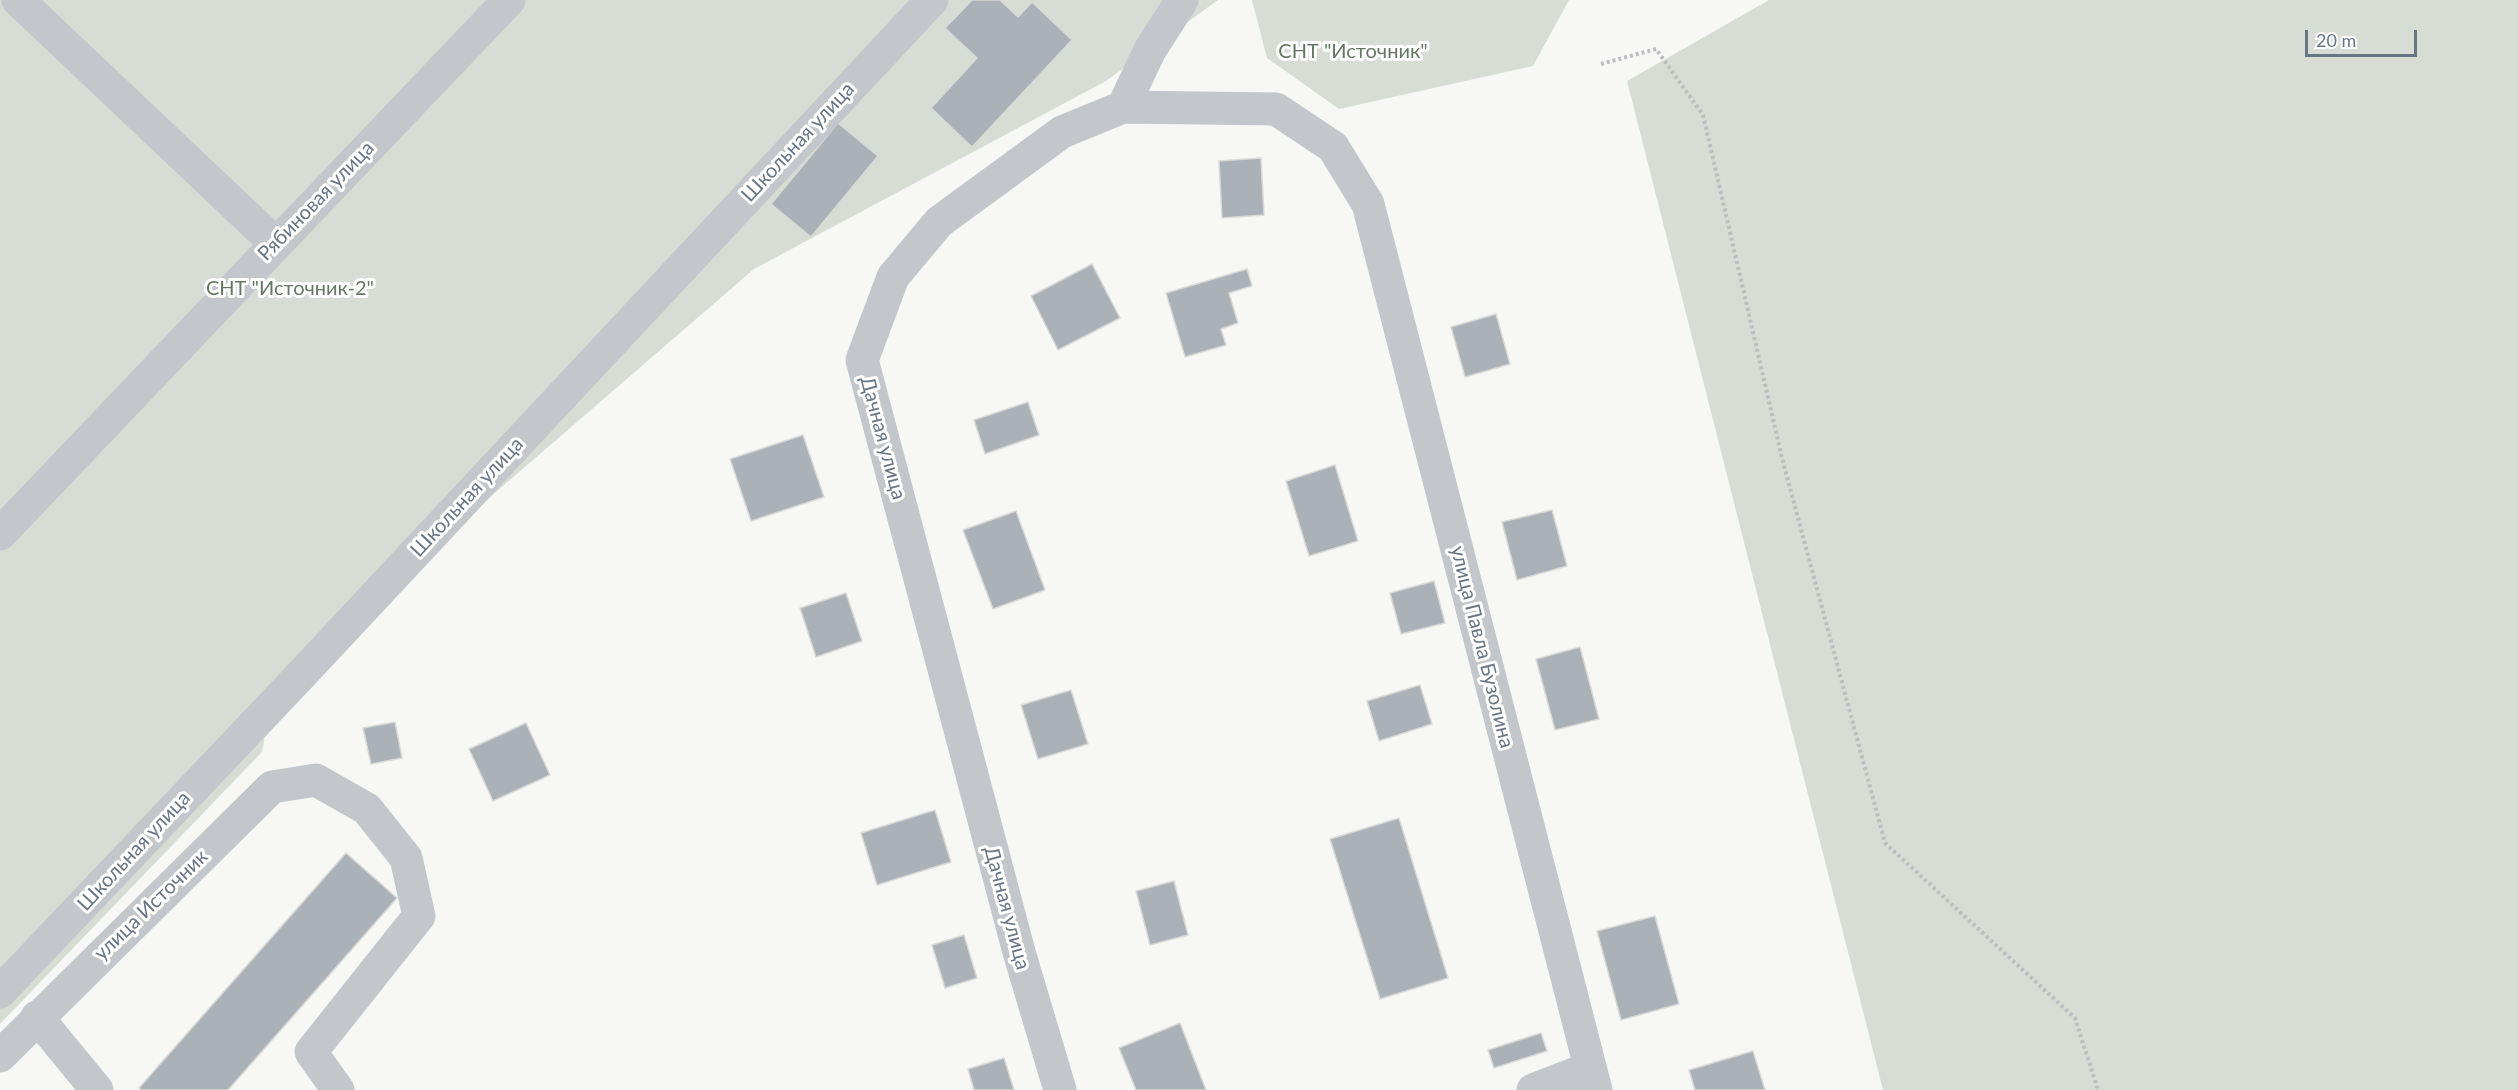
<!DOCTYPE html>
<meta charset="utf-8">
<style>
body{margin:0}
#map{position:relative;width:2518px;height:1090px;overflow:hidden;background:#f7f8f5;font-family:Lato,sans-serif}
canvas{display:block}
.scale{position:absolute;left:2305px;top:30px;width:112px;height:27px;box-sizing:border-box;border:3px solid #687585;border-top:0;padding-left:8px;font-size:18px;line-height:21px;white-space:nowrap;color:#687585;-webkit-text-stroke:4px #fff;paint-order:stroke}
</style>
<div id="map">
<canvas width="2518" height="1090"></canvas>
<div class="scale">20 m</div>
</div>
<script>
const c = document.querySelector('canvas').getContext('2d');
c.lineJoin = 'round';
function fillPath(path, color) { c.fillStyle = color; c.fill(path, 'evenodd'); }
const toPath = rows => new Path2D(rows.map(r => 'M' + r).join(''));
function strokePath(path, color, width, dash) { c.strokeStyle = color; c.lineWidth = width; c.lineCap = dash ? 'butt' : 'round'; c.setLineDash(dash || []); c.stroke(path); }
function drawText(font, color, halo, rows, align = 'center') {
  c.font = font + ' Lato,sans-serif'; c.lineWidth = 6; c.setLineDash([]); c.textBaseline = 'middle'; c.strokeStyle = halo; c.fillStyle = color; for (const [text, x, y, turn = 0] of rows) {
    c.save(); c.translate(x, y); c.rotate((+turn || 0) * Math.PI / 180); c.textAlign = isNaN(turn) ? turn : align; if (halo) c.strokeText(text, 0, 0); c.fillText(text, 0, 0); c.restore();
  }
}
fillPath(toPath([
 [0,0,1218,0,1106,81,754,269,275,683,262,752,0,1024],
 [1252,0,1569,0,1533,66,1339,109,1267,58],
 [1769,0,2518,0,2518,1090,1883,1090,1627,81]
]), '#d7ddd4');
const building = toPath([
 [972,0,1000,0,1018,17,1032,2,1072,40,972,147,931,108,977,58,945,28,972,0],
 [838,123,878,156,811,237,771,204,838,123],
 [1261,158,1264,215,1222,218,1219,161,1261,158],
 [1092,264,1120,318,1058,350,1031,296,1092,264],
 [1247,269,1252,286,1229,293,1238,323,1221,329,1226,345,1185,357,1166,293,1247,269],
 [1496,314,1510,364,1465,377,1451,327,1496,314],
 [1028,402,1039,435,985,454,974,420,1028,402],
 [803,435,824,497,751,521,730,459,803,435],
 [1335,465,1358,541,1309,556,1286,481,1335,465],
 [1552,510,1567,566,1517,580,1502,522,1552,510],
 [1016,511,1045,590,993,609,963,530,1016,511],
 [1434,581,1445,623,1401,634,1390,593,1434,581],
 [846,593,862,641,816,657,800,608,846,593],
 [1580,647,1599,719,1555,730,1536,659,1580,647],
 [1420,685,1432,724,1379,741,1367,701,1420,685],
 [1071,690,1088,744,1038,759,1021,705,1071,690],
 [395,722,402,758,371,764,363,728,395,722],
 [526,723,550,775,493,801,469,749,526,723],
 [935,810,951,862,877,885,861,833,935,810],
 [1399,818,1448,978,1380,999,1330,839,1399,818],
 [346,853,397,898,228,1090,141,1090,139,1088,346,853],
 [1174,881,1188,935,1150,945,1136,891,1174,881],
 [1655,916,1679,1004,1621,1020,1597,931,1655,916],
 [964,935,977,978,945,988,932,945,964,935],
 [1180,1023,1206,1090,1136,1090,1119,1048,1180,1023],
 [1541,1033,1547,1051,1494,1068,1488,1050,1541,1033],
 [1753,1051,1765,1090,1695,1090,1689,1070,1753,1051],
 [1004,1058,1014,1090,974,1090,968,1069,1004,1058]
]);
fillPath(building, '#aab1b7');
strokePath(building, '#d9d9d8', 1.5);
strokePath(toPath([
 [1601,64,1656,49,1703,115,1782,458,1885,843,2075,1018,2098,1090]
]), '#bbbdc0', 4, [3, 3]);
strokePath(toPath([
 [18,0,275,243],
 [1123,107,1150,50,1182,0],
 [0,534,509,0],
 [0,992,301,675,932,0],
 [37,1017,97,1090],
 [0,1056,272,787,316,780,367,809,406,858,419,916,311,1052,338,1090],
 [1060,1090,1019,952,862,360,893,277,939,222,1062,132,1123,107,1276,109,1333,147,1368,204,1596,1090],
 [1533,1090,1590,1068]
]), '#c3c6ca', 33);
drawText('20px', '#657763', '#fff', [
 ["СНТ \"Источник\"",1353,52],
 ["СНТ \"Источник-2\"",290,289]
]);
drawText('20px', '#687585', '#fff', [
 ["Школьная улица",798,142,-47],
 ["Рябиновая улица",316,201,-46],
 ["Дачная улица",883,438,75],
 ["Школьная улица",467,497,-47],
 ["улица Павла Бузолина",1482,647,76],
 ["Школьная улица",134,851,-47],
 ["улица Источник",151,905,-44],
 ["Дачная улица",1007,908,75]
]);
</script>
